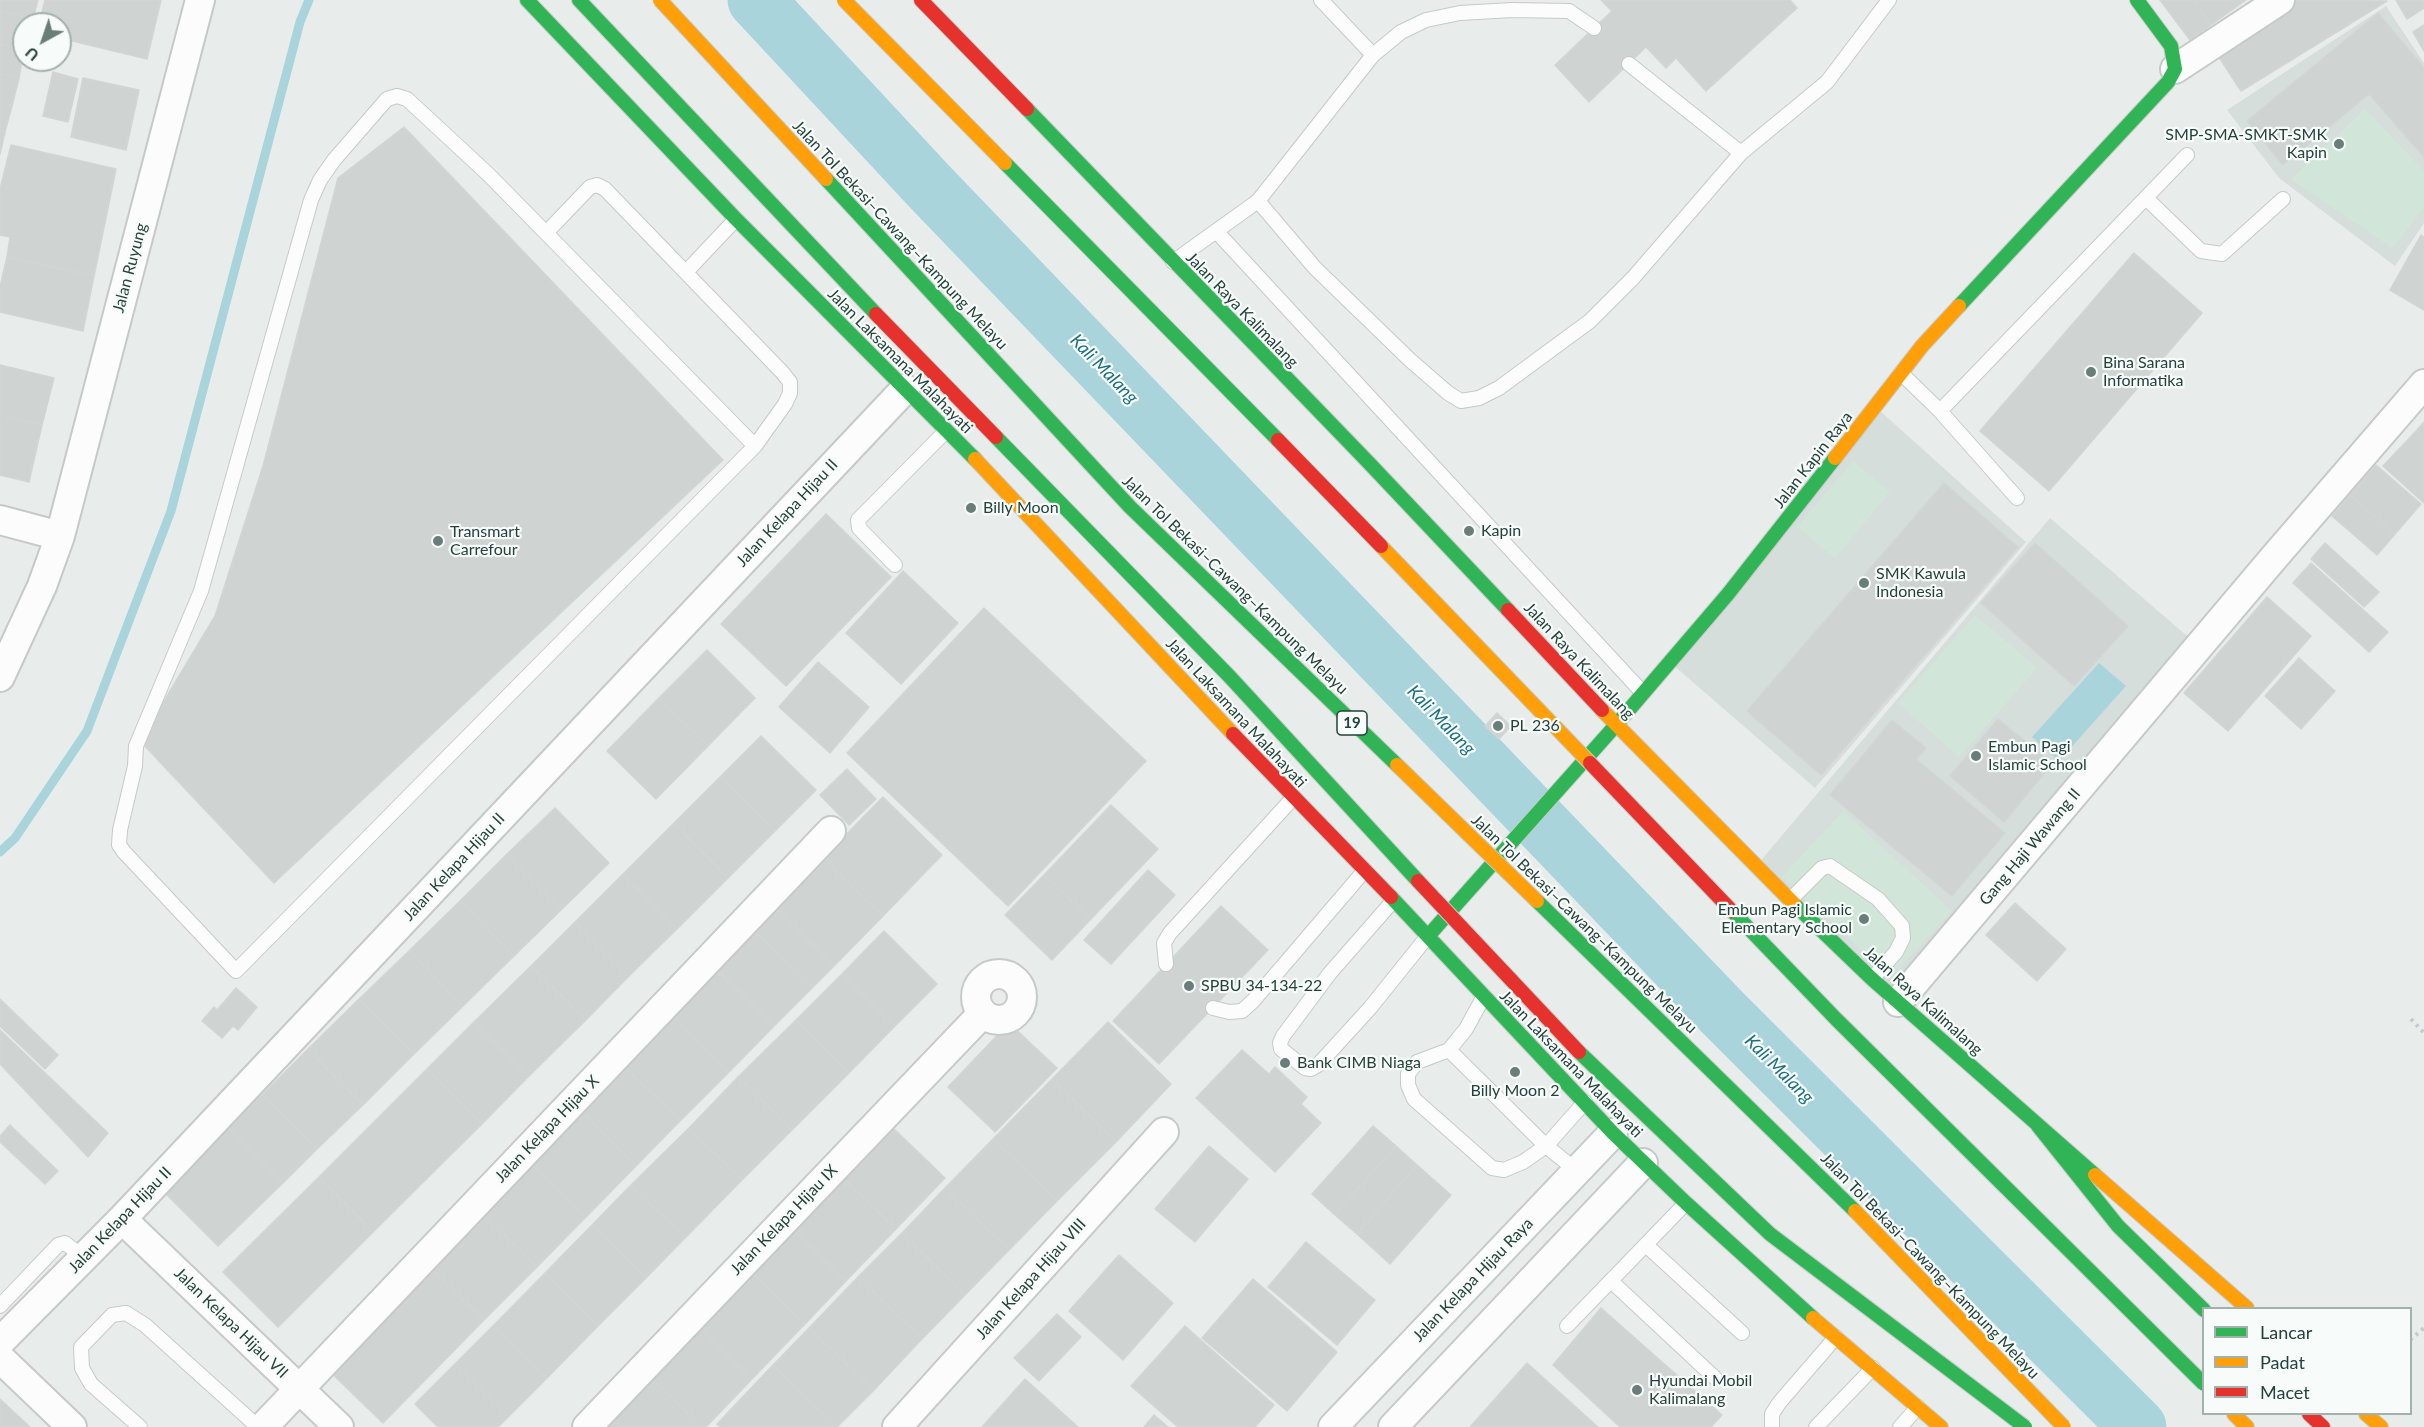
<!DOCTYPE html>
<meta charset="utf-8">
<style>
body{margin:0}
#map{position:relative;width:2424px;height:1427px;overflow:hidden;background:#e8edeb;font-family:Lato,sans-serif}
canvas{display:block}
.legend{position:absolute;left:2202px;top:1307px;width:210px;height:108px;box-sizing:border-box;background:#f7fbf9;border:2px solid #a3b1ad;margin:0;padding:8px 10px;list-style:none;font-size:18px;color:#24423a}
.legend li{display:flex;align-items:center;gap:12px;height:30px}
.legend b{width:30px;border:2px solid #a3b1ad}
.north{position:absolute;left:12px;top:12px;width:60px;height:60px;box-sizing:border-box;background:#f7fbf9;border:2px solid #a3b1ad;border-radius:50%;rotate:220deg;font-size:16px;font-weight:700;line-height:24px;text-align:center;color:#24423a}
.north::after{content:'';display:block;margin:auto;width:21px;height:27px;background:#697e78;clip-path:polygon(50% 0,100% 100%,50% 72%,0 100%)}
</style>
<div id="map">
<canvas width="2424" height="1427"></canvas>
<ul class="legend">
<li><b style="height:8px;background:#30b455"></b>Lancar</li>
<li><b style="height:8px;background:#ff9f0a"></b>Padat</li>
<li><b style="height:8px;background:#e5322d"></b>Macet</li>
</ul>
<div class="north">U</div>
</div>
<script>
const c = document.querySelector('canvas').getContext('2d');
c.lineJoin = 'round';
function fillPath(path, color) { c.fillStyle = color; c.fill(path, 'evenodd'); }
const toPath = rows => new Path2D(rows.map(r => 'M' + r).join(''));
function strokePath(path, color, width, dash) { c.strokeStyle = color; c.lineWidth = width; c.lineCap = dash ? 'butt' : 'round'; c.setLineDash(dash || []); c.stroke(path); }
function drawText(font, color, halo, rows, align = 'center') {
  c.font = font + ' Lato,sans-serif'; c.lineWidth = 4.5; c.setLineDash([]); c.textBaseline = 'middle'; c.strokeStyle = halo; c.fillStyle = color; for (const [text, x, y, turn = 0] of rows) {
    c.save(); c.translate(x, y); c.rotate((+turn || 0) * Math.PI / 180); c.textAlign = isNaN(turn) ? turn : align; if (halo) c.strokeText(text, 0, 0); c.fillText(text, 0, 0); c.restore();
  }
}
fillPath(toPath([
 [2386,6,2424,63,2424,223,2395,266,2279,178,2227,110],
 [1879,410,2026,542,1815,788,1672,664],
 [2050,518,2200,647,1891,994,1757,865]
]), '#d6dedb');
fillPath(toPath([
 [2365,109,2424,171,2424,208,2392,248,2291,179],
 [1853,461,1890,492,1835,558,1797,527],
 [1975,615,2037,668,1959,757,1898,703],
 [1843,811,1952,911,1891,977,1782,877]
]), '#d1e6d8');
fillPath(toPath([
 [2099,663,2126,686,2059,761,2032,737]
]), '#a9d4db');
strokePath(toPath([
 [0,852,15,838,87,731,171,511,300,22,309,0]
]), '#a9d4db', 9);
strokePath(toPath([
 [756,0,929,186,1723,1013,2138,1427]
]), '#a9d4db', 57);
const building = toPath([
 [0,0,38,0,33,19,0,11,0,0],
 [45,0,161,0,147,59,60,38,60,24,39,24,45,0],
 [1601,0,1790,0,1797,8,1706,91,1676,58,1666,68,1646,47,1589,102,1555,65,1612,11,1601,0],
 [2160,0,2193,0,2211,25,2190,40,2160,0],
 [2193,0,2246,0,2211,25,2193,0],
 [2290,0,2387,1,2241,91,2213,48,2290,0],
 [2396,0,2424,0,2424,8,2407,19,2396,0],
 [0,11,33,19,32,24,24,24,24,50,0,44,0,11],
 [2378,13,2424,68,2424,157,2369,94,2283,165,2247,121,2378,13],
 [2424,25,2424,51,2413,32,2424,25],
 [0,44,24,50,19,78,0,74,0,44],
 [53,72,78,79,68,122,43,116,53,72],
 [0,74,19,78,12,106,0,103,0,74],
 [83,78,139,90,126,150,71,137,83,78],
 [0,103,12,106,5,132,0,131,0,103],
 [404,127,723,460,274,883,140,741,215,616,263,466,338,178,404,127],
 [0,131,5,132,0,154,0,131],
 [11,145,116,169,94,276,7,257,10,237,0,235,0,189,11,145],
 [2421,235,2424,237,2424,310,2390,290,2421,235],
 [2134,253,2202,313,2049,491,1980,431,2134,253],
 [7,257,94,276,83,331,0,312,0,287,7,257],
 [0,365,54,378,42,425,0,415,0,365],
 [0,415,42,425,29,482,0,475,0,415],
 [2424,422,2424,437,2417,430,2424,422],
 [2417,430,2424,437,2424,503,2383,466,2417,430],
 [2376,465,2421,504,2395,534,2350,495,2376,465],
 [1944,483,2018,547,1821,775,1747,711,1944,483],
 [2350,495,2395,534,2377,555,2332,516,2350,495],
 [826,514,891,577,786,686,721,624,826,514],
 [2035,543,2128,626,2074,686,1981,603,2035,543],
 [2325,543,2379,592,2364,607,2311,559,2325,543],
 [2311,563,2388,632,2369,652,2293,583,2311,563],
 [903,571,958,623,901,684,846,633,903,571],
 [2267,597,2311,636,2228,731,2184,693,2267,597],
 [984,608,1146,761,1008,906,847,753,984,608],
 [707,650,755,698,708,746,659,698,707,650],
 [2299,658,2335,691,2301,729,2265,696,2299,658],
 [818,662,869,707,830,753,779,707,818,662],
 [659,698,708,746,656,799,607,751,659,698],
 [1497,713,1511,726,1499,739,1485,726,1497,713],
 [1998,719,2052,764,2004,822,1950,776,1998,719],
 [1892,720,1926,748,1916,759,2005,833,1952,896,1830,795,1892,720],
 [761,736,816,790,775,831,721,776,761,736],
 [847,769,876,799,849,825,820,795,847,769],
 [721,776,775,831,728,878,674,823,721,776],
 [883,797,942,855,883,916,823,858,883,797],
 [1111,805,1158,849,1091,919,1044,875,1111,805],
 [555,808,609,863,562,909,507,854,555,808],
 [674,823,728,878,677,929,623,874,674,823],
 [507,854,562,909,514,956,460,901,507,854],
 [823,858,883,916,834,966,774,907,823,858],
 [1148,870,1175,895,1111,964,1084,940,1148,870],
 [623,874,677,929,629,976,575,922,623,874],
 [1044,875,1091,919,1052,960,1005,915,1044,875],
 [460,901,514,956,463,1006,409,951,460,901],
 [2015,903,2066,949,2037,981,1986,935,2015,903],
 [1221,906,1268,950,1159,1064,1113,1021,1221,906],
 [774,907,834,966,813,987,753,929,774,907],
 [575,922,629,976,586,1020,531,966,575,922],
 [753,929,813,987,774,1026,715,968,753,929],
 [884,931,937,984,895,1026,842,974,884,931],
 [409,951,463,1006,414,1054,359,999,409,951],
 [531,966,586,1020,529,1076,474,1022,531,966],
 [715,968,774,1026,729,1072,670,1013,715,968],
 [842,974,895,1026,849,1073,796,1020,842,974],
 [236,988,257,1007,238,1030,233,1026,222,1038,202,1021,214,1007,217,1010,236,988],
 [0,999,58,1055,45,1069,0,1026,0,999],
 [359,999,414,1054,363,1105,308,1049,359,999],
 [670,1013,729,1072,680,1121,621,1063,670,1013],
 [796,1020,849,1073,792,1130,738,1077,796,1020],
 [474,1022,529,1076,482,1124,427,1069,474,1022],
 [1108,1022,1171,1084,1116,1142,1052,1079,1108,1022],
 [1009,1023,1057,1068,995,1132,948,1087,1009,1023],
 [0,1030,108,1133,88,1157,0,1064,0,1030],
 [308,1049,363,1105,317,1149,263,1094,308,1049],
 [1242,1050,1269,1074,1275,1067,1307,1097,1301,1104,1321,1123,1275,1172,1196,1098,1242,1050],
 [621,1063,680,1121,636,1166,577,1107,621,1063],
 [427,1069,482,1124,373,1232,319,1177,427,1069],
 [738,1077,792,1130,742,1180,689,1128,738,1077],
 [1052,1079,1116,1142,1057,1201,993,1139,1052,1079],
 [263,1094,317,1149,283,1183,228,1128,263,1094],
 [577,1107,636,1166,585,1218,526,1159,577,1107],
 [888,1123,945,1178,896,1229,839,1174,888,1123],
 [10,1125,58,1171,45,1184,0,1142,0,1136,10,1125],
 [1373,1126,1396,1146,1335,1215,1312,1194,1373,1126],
 [228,1128,283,1183,218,1246,163,1191,228,1128],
 [689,1128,742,1180,685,1238,631,1185,689,1128],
 [993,1139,1057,1201,1009,1250,945,1188,993,1139],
 [1209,1146,1248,1179,1195,1242,1155,1209,1209,1146],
 [1396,1146,1417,1165,1357,1234,1335,1215,1396,1146],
 [526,1159,585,1218,537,1267,477,1208,526,1159],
 [1417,1165,1451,1195,1390,1264,1357,1234,1417,1165],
 [839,1174,896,1229,846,1281,789,1226,839,1174],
 [319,1177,373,1232,278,1327,223,1272,319,1177],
 [631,1185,685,1238,646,1278,592,1225,631,1185],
 [945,1188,1009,1250,965,1295,902,1233,945,1188],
 [477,1208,537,1267,484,1320,424,1262,477,1208],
 [592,1225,646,1278,598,1326,545,1273,592,1225],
 [789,1226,846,1281,805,1324,748,1269,789,1226],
 [902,1233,965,1295,922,1339,858,1277,902,1233],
 [1306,1242,1375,1300,1337,1345,1268,1287,1306,1242],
 [1119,1255,1173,1303,1123,1360,1069,1311,1119,1255],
 [424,1262,484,1320,383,1423,323,1365,424,1262],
 [748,1269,805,1324,752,1379,695,1324,748,1269],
 [545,1273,598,1326,547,1378,494,1325,545,1273],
 [858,1277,922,1339,874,1390,809,1328,858,1277],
 [1253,1279,1337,1352,1287,1411,1202,1338,1253,1279],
 [1601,1308,1722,1415,1711,1427,1620,1427,1553,1365,1601,1308],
 [1057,1314,1081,1337,1039,1381,1014,1358,1057,1314],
 [695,1324,752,1379,706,1427,702,1427,647,1374,695,1324],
 [494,1325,547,1378,509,1416,456,1363,494,1325],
 [1185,1326,1274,1405,1255,1427,1178,1427,1131,1386,1185,1326],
 [809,1328,874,1390,837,1427,773,1365,809,1328],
 [456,1363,509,1416,498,1427,438,1427,415,1404,456,1363],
 [1527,1363,1598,1427,1470,1427,1527,1363],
 [773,1365,837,1427,720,1427,717,1424,773,1365],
 [647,1374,702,1427,596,1427,647,1374],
 [1025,1379,1078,1427,982,1427,1025,1379],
 [0,1399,30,1427,0,1427,0,1399],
 [1154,1415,1168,1427,1144,1427,1154,1415]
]);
fillPath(building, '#cfd4d2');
strokePath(building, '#d1d6d4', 1.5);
const lane = toPath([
 [1321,0,1373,55],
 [1629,64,1741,153],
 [2146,198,2201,251,2222,254,2283,199],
 [1258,201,1315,268,1410,360,1448,393,1461,401,1479,398,1499,388,1590,321,1633,278,1741,153,1827,82,1889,0],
 [1216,231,1643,693],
 [546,233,590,187,597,185,605,189,782,372,790,382,790,393,785,404,755,446,236,971,124,852,119,845,120,830,135,766,136,746,201,591,311,200,320,180,334,160,387,99,397,96,407,99,489,175,546,233,755,446],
 [1173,262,1258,201,1373,55,1401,32,1426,20,1460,13,1512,10,1569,11,1594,28],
 [686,272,736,219],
 [1901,373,1940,411,2017,498],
 [1940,411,2187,155],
 [895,565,859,528,858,520,946,431],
 [1790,900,1822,868,1830,866,1878,899,1902,926,1903,938,1896,952,1872,979],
 [1393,901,1330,973,1283,1036,1280,1043,1281,1049,1305,1068,1311,1069,1318,1065,1370,1008,1427,937],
 [1166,964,1164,943,1170,933,1293,798],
 [1484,996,1466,1029,1449,1050,1417,1062,1408,1074,1408,1085,1414,1099,1492,1168,1504,1170,1523,1162,1546,1146,1585,1102],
 [1213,1008,1229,1012,1242,1011,1253,1001,1365,870],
 [1449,1050,1546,1146,1577,1171],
 [1646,1245,1742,1333],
 [1611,1281,1715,1378],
 [0,1306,58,1245,65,1243,83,1257],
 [1567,1326,1686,1203],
 [140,1427,91,1384,82,1368,81,1347,112,1315,126,1313,145,1325,258,1427],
 [1772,1427,1772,1414,1779,1403,1836,1337],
 [1816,1427,1873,1368],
 [1900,1427,1918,1407]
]);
const street = toPath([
 [2175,69,2280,0],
 [0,520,60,536],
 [0,677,42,586,60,536,200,0],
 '976 997a23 23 0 1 1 46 0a23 23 0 1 1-46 0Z',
 [1898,1002,2277,554,2424,384],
 [122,1219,339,1427],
 [0,1342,122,1219,905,389],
 [0,1358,72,1427],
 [263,1427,831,831],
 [587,1427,982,1014],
 [897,1427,1164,1132],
 [1333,1427,1613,1133],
 [1393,1427,1643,1163]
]);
const fast = toPath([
 [527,0,736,219,975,459],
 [579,0,876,314],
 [1027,109,1369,463,1508,610],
 [1959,306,2168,82,2175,69,2171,46,2137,0],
 [1391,897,1613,1133,1686,1203,1813,1318],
 [1794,904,1872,979,2095,1175],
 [1429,935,1616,725,1728,594,1835,458],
 [2038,1126,2118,1226,2204,1310]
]);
const slow = toPath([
 [1835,458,1922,346,1959,306],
 [975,459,1233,734],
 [1602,710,1794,904],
 [2095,1175,2247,1308],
 [1813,1318,1941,1427],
 [2234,1414,2247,1427],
 [2366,1414,2381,1427]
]);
const jam = toPath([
 [921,0,1027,109],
 [1508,610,1602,710],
 [1233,734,1391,897],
 [2309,1414,2323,1427]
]);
strokePath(lane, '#c5cac8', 16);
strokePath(street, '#c5cac8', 32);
strokePath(fast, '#c3cbc8', 16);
strokePath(slow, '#c3cbc8', 16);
strokePath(jam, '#c3cbc8', 16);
strokePath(toPath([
 [2411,1019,2424,1033],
 [2410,1340,2424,1328]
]), '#c3ccca', 4, [3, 4.5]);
strokePath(lane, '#fcfcfc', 14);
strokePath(street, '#fcfcfc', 28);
strokePath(fast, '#30b455', 14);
strokePath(slow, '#ff9f0a', 14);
strokePath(jam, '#e5322d', 14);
const fastBridge = toPath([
 [1005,163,1278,440],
 [826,179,1130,507,1397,765],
 [996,437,1230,677,1418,881],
 [1537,901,1855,1211],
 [1732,911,1836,1019,2204,1384],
 [1579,1052,1770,1234,2025,1427]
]);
const slowBridge = toPath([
 [660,0,826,179],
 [844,0,1005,163],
 [1381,546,1590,763],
 [1397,765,1537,901],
 [1855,1211,2064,1427]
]);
const jamBridge = toPath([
 [876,314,996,437],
 [1278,440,1381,546],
 [1590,763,1732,911],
 [1418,881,1579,1052]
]);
strokePath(fastBridge, '#c3ccc9', 16, []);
strokePath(slowBridge, '#c3ccc9', 16, []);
strokePath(jamBridge, '#c3ccc9', 16, []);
strokePath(fastBridge, '#30b455', 14);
strokePath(slowBridge, '#ff9f0a', 14);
strokePath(jamBridge, '#e5322d', 14);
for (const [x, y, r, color] of [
 [2339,144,6,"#697e78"],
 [2091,372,6,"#697e78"],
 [971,508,6,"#697e78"],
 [1469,531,6,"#697e78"],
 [438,541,6,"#697e78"],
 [1864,583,6,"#697e78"],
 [1498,726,6,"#697e78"],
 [1976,756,6,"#697e78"],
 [1864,919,6,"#697e78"],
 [1189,986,6,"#697e78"],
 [1285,1063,6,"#697e78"],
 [1515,1072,6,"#697e78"],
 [1637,1390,6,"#697e78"]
]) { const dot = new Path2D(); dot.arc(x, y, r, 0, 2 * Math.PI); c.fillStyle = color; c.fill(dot); strokePath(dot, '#f7fbf9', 2); }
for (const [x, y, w] of [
 [1352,723,30]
]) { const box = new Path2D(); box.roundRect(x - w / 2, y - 12, w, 24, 4.5); c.fillStyle = '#f7fbf9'; c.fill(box); strokePath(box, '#24423a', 1.5); }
drawText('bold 15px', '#24423a', null, [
 ["19",1352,723]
]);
drawText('16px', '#24423a', '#f7fbf9', [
 ["SMP-SMA-SMKT-SMK",2327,135,"right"],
 ["Kapin",2327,153,"right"],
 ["Bina Sarana",2103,363],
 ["Informatika",2103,381],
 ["Billy Moon",983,508],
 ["Kapin",1481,531],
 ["Transmart",450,532],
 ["Carrefour",450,550],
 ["SMK Kawula",1876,574],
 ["Indonesia",1876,592],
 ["PL 236",1510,726],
 ["Embun Pagi",1988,747],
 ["Islamic School",1988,765],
 ["Embun Pagi Islamic",1852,910,"right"],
 ["Elementary School",1852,928,"right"],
 ["SPBU 34-134-22",1201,986],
 ["Bank CIMB Niaga",1297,1063],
 ["Billy Moon 2",1515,1091,"center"],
 ["Hyundai Mobil",1649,1381],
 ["Kalimalang",1649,1399]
], 'left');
drawText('16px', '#24423a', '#f7fbf9', [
 ["Jalan Tol Bekasi–Cawang–Kampung Melayu",900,235,47],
 ["Jalan Ruyung",130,268,-75],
 ["Jalan Raya Kalimalang",1242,310,46],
 ["Jalan Laksamana Malahayati",900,361,45],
 ["Jalan Kapin Raya",1813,460,-52],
 ["Jalan Kelapa Hijau II",787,513,-47],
 ["Jalan Tol Bekasi–Cawang–Kampung Melayu",1235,585,44],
 ["Jalan Raya Kalimalang",1579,661,47],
 ["Jalan Laksamana Malahayati",1236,713,47],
 ["Gang Haji Wawang II",2030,847,-50],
 ["Jalan Kelapa Hijau II",454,867,-47],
 ["Jalan Tol Bekasi–Cawang–Kampung Melayu",1584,924,44],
 ["Jalan Raya Kalimalang",1923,1001,42],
 ["Jalan Laksamana Malahayati",1571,1064,46],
 ["Jalan Kelapa Hijau X",547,1129,-46],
 ["Jalan Kelapa Hijau II",120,1220,-46],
 ["Jalan Kelapa Hijau IX",784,1220,-46],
 ["Jalan Tol Bekasi–Cawang–Kampung Melayu",1930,1266,46],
 ["Jalan Kelapa Hijau VIII",1031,1279,-48],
 ["Jalan Kelapa Hijau Raya",1473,1280,-46],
 ["Jalan Kelapa Hijau VII",231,1323,44]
]);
drawText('italic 18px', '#1c6f80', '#f7fbf9', [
 ["Kali Malang",1104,369,46],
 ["Kali Malang",1441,720,46],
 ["Kali Malang",1779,1069,45]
]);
</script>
